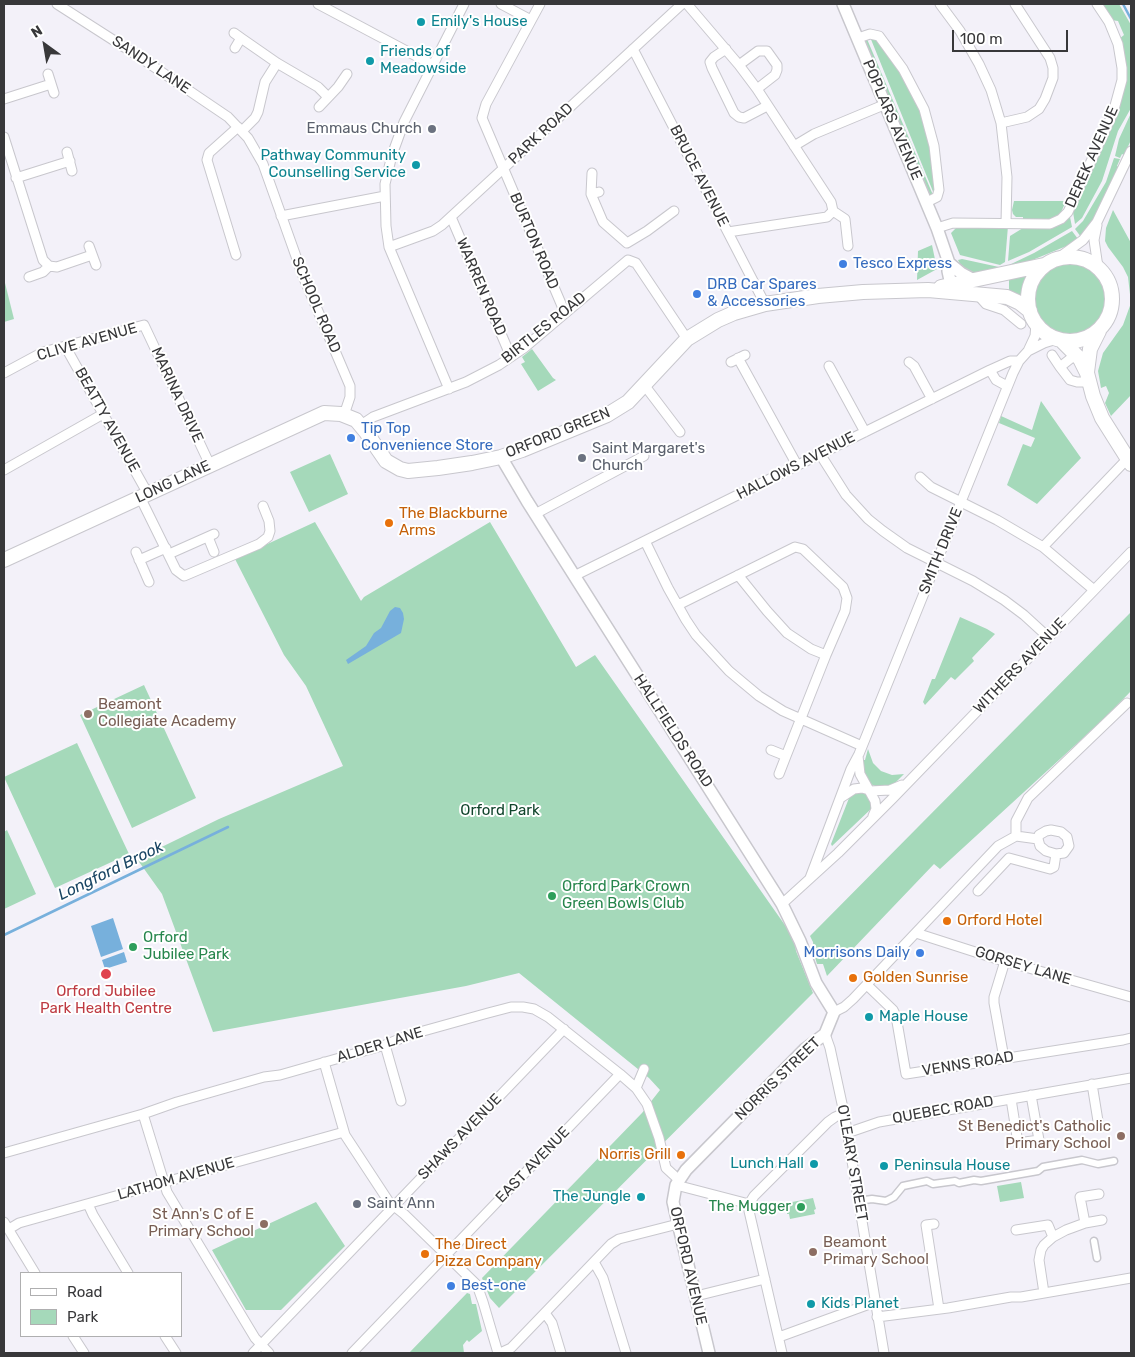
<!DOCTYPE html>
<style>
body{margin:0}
#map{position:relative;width:1135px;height:1357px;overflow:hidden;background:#f3f1f9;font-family:Rubik,sans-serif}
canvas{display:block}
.frame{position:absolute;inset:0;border:5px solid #38383a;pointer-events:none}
.legend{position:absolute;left:20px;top:1272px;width:162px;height:65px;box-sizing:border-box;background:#fff;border:1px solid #afafb0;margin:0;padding:6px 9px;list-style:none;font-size:15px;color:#38383a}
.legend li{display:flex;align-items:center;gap:10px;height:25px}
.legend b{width:25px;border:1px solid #afafb0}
.north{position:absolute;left:20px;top:20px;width:50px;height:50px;-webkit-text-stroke:4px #fff;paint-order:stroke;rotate:328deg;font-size:14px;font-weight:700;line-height:20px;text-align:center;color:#38383a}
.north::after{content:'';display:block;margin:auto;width:18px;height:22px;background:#38383a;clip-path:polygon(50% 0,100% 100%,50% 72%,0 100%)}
.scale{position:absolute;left:952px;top:30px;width:116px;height:22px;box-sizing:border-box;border:2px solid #38383a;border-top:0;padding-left:6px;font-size:15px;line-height:18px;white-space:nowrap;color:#38383a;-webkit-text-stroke:4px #fff;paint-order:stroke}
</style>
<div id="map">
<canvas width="1135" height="1357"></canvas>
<div class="frame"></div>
<ul class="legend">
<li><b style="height:6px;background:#fff"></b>Road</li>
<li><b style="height:14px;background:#a5d9ba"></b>Park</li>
</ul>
<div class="north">N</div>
<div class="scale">100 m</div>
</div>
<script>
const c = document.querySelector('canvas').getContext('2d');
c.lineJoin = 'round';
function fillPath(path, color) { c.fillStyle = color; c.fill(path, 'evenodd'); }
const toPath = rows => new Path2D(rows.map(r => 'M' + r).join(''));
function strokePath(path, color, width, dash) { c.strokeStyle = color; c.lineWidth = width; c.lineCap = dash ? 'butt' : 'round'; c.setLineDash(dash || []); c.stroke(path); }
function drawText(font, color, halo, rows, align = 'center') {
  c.font = font + ' Rubik,sans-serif'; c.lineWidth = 4; c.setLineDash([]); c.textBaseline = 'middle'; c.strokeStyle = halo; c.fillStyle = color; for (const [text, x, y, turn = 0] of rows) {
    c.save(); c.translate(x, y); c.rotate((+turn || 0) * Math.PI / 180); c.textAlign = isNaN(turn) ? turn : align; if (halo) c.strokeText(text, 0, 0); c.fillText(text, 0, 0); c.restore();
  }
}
fillPath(toPath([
 [1101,4,1119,4,1131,25,1131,108,1118,131,1102,181,1082,218,1075,224,1073,212,1117,111,1119,39,1124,35,1118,21,1111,20],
 [870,37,879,41,909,85,928,128,936,190,934,194],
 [867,39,933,195,928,194,865,43],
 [1131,113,1131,140,1124,155,1122,154,1120,158,1115,156,1119,139],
 [1114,158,1120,159,1117,166,1119,167,1094,220,1081,237,1075,229,1083,221,1106,182],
 [1014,201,1066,201,1059,217,1051,220,1023,220,1023,217,1016,217,1013,214,1012,210],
 [1113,210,1131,243,1131,395,1111,416,1105,403,1109,393,1106,386,1101,388,1098,371,1103,353,1123,325,1131,303,1128,277,1123,267,1108,247,1105,241,1106,228],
 [1067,216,1070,217,1072,227,1029,252,1008,261,1010,236,1023,228,1023,226],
 [972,226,1008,226,1005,262,1000,265,960,255,951,233,956,228,971,228],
 [1072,231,1078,239,1069,245,1030,261,1007,266,1034,253],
 [932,245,937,269,917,280,918,251],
 [962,259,999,267,999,268,975,275,962,268,958,260],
 '1033 299a38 38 0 1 1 76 0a38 38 0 1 1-76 0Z',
 [1028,273,1023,283,1021,297,1009,294,1009,277],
 [4,279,14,319,4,322],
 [532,349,553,378,556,380,538,391,521,364,525,362,522,357],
 [1041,401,1081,458,1037,504,1007,485,1023,444,1031,447,1035,438,999,423,1001,416,1032,430],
 [330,454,348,494,309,512,290,472],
 [315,522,361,601,364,597,490,522,576,667,595,655,794,938,796,951,813,993,499,1308,490,1298,482,1278,642,1113,660,1090,649,1078,519,973,466,986,213,1032,162,894,137,859,219,819,343,766,306,686,284,655,235,559],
 [1131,612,1131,691,1107,716,940,869,934,864,827,976,823,964,817,964,814,954,813,942,810,936],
 [960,617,987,629,995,634,972,658,974,661,955,680,951,677,925,705,923,702,932,679,935,679],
 [144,685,196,798,132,828,80,715],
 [77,743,129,854,55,888,4,777],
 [868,749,873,763,881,771,892,775,904,774,893,785,878,787,870,784,864,776,862,766,863,760,865,760],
 [860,791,870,797,872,808,832,846,831,844,851,793],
 [7,830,36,894,4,909,4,832],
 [1021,1182,1024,1198,1000,1202,997,1186],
 [813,1198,816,1209,814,1210,815,1214,790,1219,789,1214,787,1214,787,1203],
 [316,1202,345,1246,281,1310,246,1310,212,1250],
 [467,1293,470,1294,472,1304,476,1304,482,1331,469,1342,467,1340,463,1345,464,1353,409,1353]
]), '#a5d9ba');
fillPath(toPath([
 [395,607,400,608,403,613,404,619,401,633,348,664,346,660,366,646,374,633,381,628,390,611],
 [113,918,123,949,101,957,91,926],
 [124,952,127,962,105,969,102,960]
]), '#77b0dc');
strokePath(toPath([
 [1123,4,1131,19],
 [4,935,228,827]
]), '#77b0dc', 2.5);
const pedestrian = toPath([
 [858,1201,872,1199,886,1201,894,1197,903,1186,927,1181,933,1184,955,1181,959,1183,974,1180,981,1181,1038,1171,1043,1167,1082,1160,1098,1164,1114,1161],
 [1094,1241,1097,1258]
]);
const minor = toPath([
 [57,4,135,54,228,117,248,138,263,164,303,276,350,386,350,397,344,415],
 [318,4,433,65],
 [501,4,531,20],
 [540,4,486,104,482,118,565,313],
 [687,4,739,65,757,89,831,202,833,211,827,217,728,232],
 [940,4,960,31,979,64,991,90,1001,123,1007,177,1006,223],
 [234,33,241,38,235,48],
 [241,38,277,63,318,87,328,97],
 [858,38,870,34,879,36,903,69,924,109,934,146,939,190,937,197,927,202],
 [633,49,765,304],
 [726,49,714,57,710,62,712,68,734,113,739,117,744,118,767,106],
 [739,65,758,51,767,51,777,65,777,70,775,75,757,89],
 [48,74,54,93],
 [4,99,51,84],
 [319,107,338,87,347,74],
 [1001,123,1027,117,1039,109,1045,99,1053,78,1053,68,1050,58,1015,4],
 [242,131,255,118,258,112,265,82,277,63],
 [4,137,43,260,49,266],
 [794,146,814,134,886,104],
 [67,152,72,171],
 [592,173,591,194,599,192],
 [16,178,70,161],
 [591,194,603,222,627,243,647,231,674,211],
 [833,211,845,219,848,246],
 [281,216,385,196],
 [451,217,511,357],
 [1097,225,1094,240,1098,267],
 [937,228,953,223,1050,224,1061,219,1068,212,1113,113,1122,80,1122,68,1118,44,1109,22,1097,4],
 [89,246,96,265],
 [389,247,433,231,442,225,682,4],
 [236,255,207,160,209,153,238,127],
 [1057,259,1083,240,1097,222,1131,151],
 [49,266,57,267,92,255],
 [29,277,43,272,49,266],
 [978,295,986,304,1004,310,1021,324],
 [65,346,148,494],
 [1028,351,1035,336,1036,323],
 [1052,355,1060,367,1070,359],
 [738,358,797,465],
 [731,362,745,355],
 [909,362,914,366,932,399],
 [829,366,865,432],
 [1060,367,1070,380,1077,382,1089,382],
 [990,370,996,380,1007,386],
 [4,373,43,352,144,325,210,465],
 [645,386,680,432],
 [449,389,389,247,386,226,385,184,392,155,404,122,464,4],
 [361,425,373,417,466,382,499,365,524,348,628,260,636,263,687,339],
 [820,454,846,495,868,519,883,531,907,548,973,581,1004,600,1024,615,1048,637],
 [4,470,103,414],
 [920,477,931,487,997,520,1043,547,1094,590],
 [140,497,176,570,184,576,259,544,268,537,270,531,269,521,263,506],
 [535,514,644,456],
 [208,537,214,552],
 [645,541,668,588,686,620,696,635,729,671,759,696,783,711,862,746],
 [1043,547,1131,455],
 [136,552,149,582],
 [169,554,214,534],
 [139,560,166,548],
 [738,575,767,611,787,633,811,649,826,655],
 [574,576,990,370,1010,361,1019,361],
 [678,605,795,547,803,549,843,587,847,598,845,611,826,655,786,756],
 [771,750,786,756,779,774],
 [858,756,860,774,875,801,876,809,873,816],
 [870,791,890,790,902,785],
 [842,797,854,789,862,788,869,790],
 [1051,830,1061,832,1067,837,1069,846,1064,853,1056,854,1046,851,1040,846,1038,839,1039,835,1046,831,1051,830],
 [1016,836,1038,839],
 [810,878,851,769,859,754,1013,373,1019,361,1028,351,1044,343,1057,339],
 [978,891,1009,858,1050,869,1054,867,1056,854],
 [782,904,838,853,893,798,1131,552],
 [916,933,997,959,1131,997],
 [867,985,893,1010,896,1016,906,1074,1123,1040,1131,1038],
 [834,1012,844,1007,853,999,998,846,1016,836,1016,821,1028,798,1127,703],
 [825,1034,830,1048,844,1113,884,1353],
 [385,1045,401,1101],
 [1004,1058,994,1003,994,997,1005,961],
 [324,1062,345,1135,389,1202,404,1214,477,1285,483,1302,498,1353],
 [1092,1084,1098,1121],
 [636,1088,644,1069],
 [1011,1099,1018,1143,1039,1140,1031,1095],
 [143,1114,167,1192,255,1338,269,1353],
 [847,1133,879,1122,1131,1078],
 [4,1153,143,1114,177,1102,264,1077,280,1075,385,1045,409,1035,488,1013,511,1007,523,1007,534,1009,548,1017,620,1074,636,1088,647,1104,659,1138,666,1168,679,1180],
 [676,1185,749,1204],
 [88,1204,93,1215,128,1273],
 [4,1222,35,1273],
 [1085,1223,1080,1197,1099,1194],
 [934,1224,926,1225,939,1309],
 [9,1229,19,1223,344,1132],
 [1016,1230,1048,1225,1053,1237],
 [594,1262,603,1278,626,1353],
 [1044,1293,1039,1260,1041,1250,1044,1245,1053,1237,1066,1230,1085,1223,1102,1220],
 [696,1296,765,1279],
 [545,1313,552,1323,561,1353],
 [877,1317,948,1308,1011,1297,1021,1297,1131,1278],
 [73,1336,84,1353],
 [165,1336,176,1353],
 [779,1337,875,1302],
 [253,1353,564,1029],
 [352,1353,620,1074],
 [500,1353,511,1348,611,1244,619,1239,678,1224],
 [782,1353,749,1211,749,1204,754,1196,828,1122,835,1117,844,1113]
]);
const tertiary = toPath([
 [843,4,937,228,949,263,948,271,951,285,956,291],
 [949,263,961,273,974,280],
 [501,457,527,501,782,904,800,941,816,983,834,1012,825,1034,805,1049,686,1170,676,1185,673,1202,709,1353]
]);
const primary = toPath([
 '1028 299a42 42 0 1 1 84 0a42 42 0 1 1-84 0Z',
 [941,287,1044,265],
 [1061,340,1080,359,1087,373,1093,396,1102,418,1131,464],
 [1087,372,1090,349,1099,331],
 [4,560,324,413,341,414,356,420,366,432,386,461,400,469,408,471,438,468,472,463,501,457,522,450,607,415,628,402,687,339,718,320,734,313,765,304,818,296,863,292,928,290,1007,297,1020,303,1030,311]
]);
strokePath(pedestrian, '#c8c7cd', 9);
strokePath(minor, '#c8c7cd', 11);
strokePath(tertiary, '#c8c7cd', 14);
strokePath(primary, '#c8c7cd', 16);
strokePath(pedestrian, '#fff', 6);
strokePath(minor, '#fff', 9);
strokePath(tertiary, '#fff', 11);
strokePath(primary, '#fff', 14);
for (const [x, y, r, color] of [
 [421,22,5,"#0f9aa8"],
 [370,61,5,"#0f9aa8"],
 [432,129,5,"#6b7280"],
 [416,165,5,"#0f9aa8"],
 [843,264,5,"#3f7fe0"],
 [697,294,5,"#3f7fe0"],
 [351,438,5,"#3f7fe0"],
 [582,458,5,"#6b7280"],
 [389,523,5,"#e8710a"],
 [88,714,5,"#8d6e63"],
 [552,896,5,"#2e9e5b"],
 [947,921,5,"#e8710a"],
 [133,947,5,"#2e9e5b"],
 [920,953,5,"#3f7fe0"],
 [106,974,6,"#e0444e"],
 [853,978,5,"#e8710a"],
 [869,1017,5,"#0f9aa8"],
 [1121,1136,5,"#8d6e63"],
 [681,1155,5,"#e8710a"],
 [814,1164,5,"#0f9aa8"],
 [884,1166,5,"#0f9aa8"],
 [641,1197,5,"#0f9aa8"],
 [357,1204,5,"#6b7280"],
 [801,1207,5,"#2e9e5b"],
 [264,1224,5,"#8d6e63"],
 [813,1252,5,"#8d6e63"],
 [425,1254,5,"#e8710a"],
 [451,1286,5,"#3f7fe0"],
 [811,1304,5,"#0f9aa8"]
]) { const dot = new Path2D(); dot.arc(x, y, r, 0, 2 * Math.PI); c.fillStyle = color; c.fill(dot); strokePath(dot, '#fff', 2); }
drawText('15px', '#0d838f', '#fff', [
 ["Emily's House",431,22],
 ["Friends of",380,52],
 ["Meadowside",380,69],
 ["Pathway Community",406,156,"right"],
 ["Counselling Service",406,173,"right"],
 ["Maple House",879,1017],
 ["Lunch Hall",804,1164,"right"],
 ["Peninsula House",894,1166],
 ["The Jungle",631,1197,"right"],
 ["Kids Planet",821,1304]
], 'left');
drawText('15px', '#38383a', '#fff', [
 ["SANDY LANE",151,65,34],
 ["POPLARS AVENUE",892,120,67],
 ["PARK ROAD",541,134,-43],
 ["DEREK AVENUE",1092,157,-66],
 ["BRUCE AVENUE",699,176,63],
 ["BURTON ROAD",534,241,67],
 ["WARREN ROAD",481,287,67],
 ["SCHOOL ROAD",316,305,67],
 ["BIRTLES ROAD",544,328,-39],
 ["CLIVE AVENUE",87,342,-16],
 ["MARINA DRIVE",177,395,65],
 ["BEATTY AVENUE",107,420,61],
 ["ORFORD GREEN",558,433,-22],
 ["HALLOWS AVENUE",796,466,-27],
 ["LONG LANE",173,482,-25],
 ["SMITH DRIVE",941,551,-68],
 ["WITHERS AVENUE",1020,666,-46],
 ["HALLFIELDS ROAD",673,731,57],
 ["GORSEY LANE",1023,966,17],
 ["ALDER LANE",380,1045,-17],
 ["VENNS ROAD",968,1064,-9],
 ["NORRIS STREET",778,1079,-44],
 ["QUEBEC ROAD",943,1110,-10],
 ["SHAWS AVENUE",460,1137,-46],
 ["O'LEARY STREET",852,1163,80],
 ["EAST AVENUE",533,1165,-46],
 ["LATHOM AVENUE",176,1179,-16],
 ["ORFORD AVENUE",688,1266,77]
]);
drawText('15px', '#5b616d', '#fff', [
 ["Emmaus Church",422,129,"right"],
 ["Saint Margaret's",592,449],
 ["Church",592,466],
 ["Saint Ann",367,1204]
], 'left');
drawText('15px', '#366cbe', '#fff', [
 ["Tesco Express",853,264],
 ["DRB Car Spares",707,285],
 ["& Accessories",707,302],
 ["Tip Top",361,429],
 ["Convenience Store",361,446],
 ["Morrisons Daily",910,953,"right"],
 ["Best-one",461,1286]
], 'left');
drawText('15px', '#c56008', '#fff', [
 ["The Blackburne",399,514],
 ["Arms",399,531],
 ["Orford Hotel",957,921],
 ["Golden Sunrise",863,978],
 ["Norris Grill",671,1155,"right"],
 ["The Direct",435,1245],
 ["Pizza Company",435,1262]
], 'left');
drawText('15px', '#785e54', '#fff', [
 ["Beamont",98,705],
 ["Collegiate Academy",98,722],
 ["St Benedict's Catholic",1111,1127,"right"],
 ["Primary School",1111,1144,"right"],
 ["St Ann's C of E",254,1215,"right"],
 ["Primary School",254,1232,"right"],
 ["Beamont",823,1243],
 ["Primary School",823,1260]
], 'left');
drawText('15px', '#11452c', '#fff', [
 ["Orford Park",500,811]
]);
drawText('15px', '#27864d', '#fff', [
 ["Orford Park Crown",562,887],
 ["Green Bowls Club",562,904],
 ["Orford",143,938],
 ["Jubilee Park",143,955],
 ["The Mugger",791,1207,"right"]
], 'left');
drawText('15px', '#be3a42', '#fff', [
 ["Orford Jubilee",106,992],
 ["Park Health Centre",106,1009]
]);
drawText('italic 16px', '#194563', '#fff', [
 ["Longford Brook",111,871,-26]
]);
</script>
